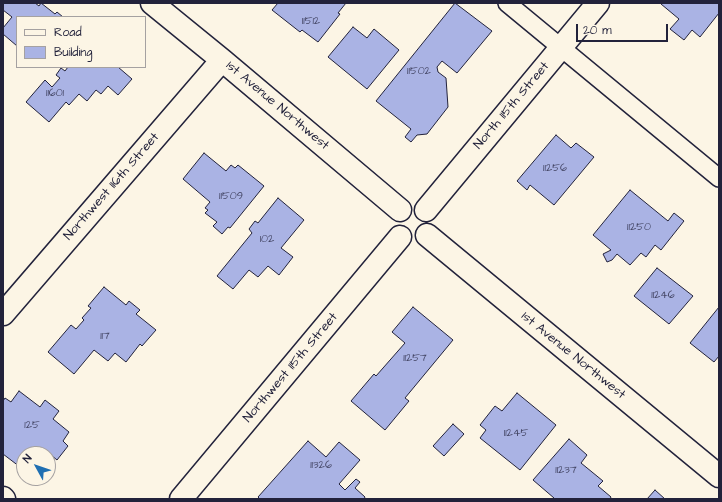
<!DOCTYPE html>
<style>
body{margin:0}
#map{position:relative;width:722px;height:502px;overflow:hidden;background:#fcf5e5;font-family:"Architects Daughter",sans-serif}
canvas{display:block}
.frame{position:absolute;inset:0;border:4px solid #22223b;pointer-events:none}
.legend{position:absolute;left:16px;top:16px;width:130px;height:52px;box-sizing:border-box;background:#fcf5e5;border:1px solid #a5a1a1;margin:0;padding:5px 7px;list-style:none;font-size:12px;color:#22223b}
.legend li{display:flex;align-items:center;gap:8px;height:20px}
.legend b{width:20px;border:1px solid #a5a1a1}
.north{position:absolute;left:16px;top:446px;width:40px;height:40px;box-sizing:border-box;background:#fcf5e5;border:1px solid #a5a1a1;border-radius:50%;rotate:310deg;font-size:11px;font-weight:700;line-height:16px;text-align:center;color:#22223b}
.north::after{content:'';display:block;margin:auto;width:14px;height:18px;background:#1f6fb2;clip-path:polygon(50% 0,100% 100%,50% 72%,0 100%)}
.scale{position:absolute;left:576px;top:24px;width:92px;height:18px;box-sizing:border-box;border:2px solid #22223b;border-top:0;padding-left:5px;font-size:12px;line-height:14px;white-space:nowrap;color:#22223b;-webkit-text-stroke:3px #fcf5e5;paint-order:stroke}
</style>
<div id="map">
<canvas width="722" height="502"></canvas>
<div class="frame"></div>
<ul class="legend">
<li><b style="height:5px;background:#fcf5e5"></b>Road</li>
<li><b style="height:11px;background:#aab3e4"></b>Building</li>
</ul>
<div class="north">N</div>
<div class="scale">20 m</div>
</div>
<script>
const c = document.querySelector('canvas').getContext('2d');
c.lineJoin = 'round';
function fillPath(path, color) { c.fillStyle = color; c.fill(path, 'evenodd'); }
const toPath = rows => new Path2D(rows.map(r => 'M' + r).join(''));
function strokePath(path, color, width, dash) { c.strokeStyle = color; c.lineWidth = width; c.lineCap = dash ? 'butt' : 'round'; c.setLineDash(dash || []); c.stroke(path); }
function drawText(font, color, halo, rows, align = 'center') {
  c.font = font + ' "Architects Daughter",sans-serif'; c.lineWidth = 3; c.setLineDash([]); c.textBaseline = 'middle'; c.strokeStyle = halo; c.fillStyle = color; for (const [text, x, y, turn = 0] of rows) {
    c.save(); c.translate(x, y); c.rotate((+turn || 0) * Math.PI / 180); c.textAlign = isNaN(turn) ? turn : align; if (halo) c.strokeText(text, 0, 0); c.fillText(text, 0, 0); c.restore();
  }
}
const building = toPath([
 [3,3,35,3,39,6,41,3,55,14,57,12,63,17,17,17,17,46,3,34,3,28,12,17,3,10,3,3],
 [278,3,346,3,338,13,340,14,318,42,302,30,300,32,272,10,278,3],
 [455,3,492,31,457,73,442,61,437,67,438,72,446,78,448,107,427,134,417,135,411,142,405,137,411,129,376,101,455,3],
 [662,3,719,3,719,13,700,37,692,30,684,40,670,29,679,19,661,4,662,3],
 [353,27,367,38,374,29,399,50,367,89,328,57,353,27],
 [68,67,118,67,132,79,118,95,108,86,101,94,96,90,87,101,79,94,69,105,66,102,49,122,26,102,45,80,52,87,60,78,56,75,61,68,65,71,68,67],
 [556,135,571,148,576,143,594,157,554,205,530,185,527,190,517,181,556,135],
 [204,153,226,171,231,165,235,168,238,165,264,186,230,228,228,227,222,234,213,226,217,222,205,213,208,210,205,208,210,202,183,179,204,153],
 [630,190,668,221,674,213,684,221,661,250,655,245,646,257,641,253,630,265,617,254,612,260,607,262,603,254,611,250,593,235,630,190],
 [278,198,304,220,281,248,293,257,279,275,268,266,258,277,249,270,233,289,217,276,252,233,249,229,255,221,258,223,278,198],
 [657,268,693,296,669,324,634,296,657,268],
 [104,287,126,305,129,301,140,310,136,314,156,330,142,346,140,344,126,362,115,353,108,361,94,350,74,374,48,352,71,325,76,329,84,320,82,318,91,308,88,306,104,287],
 [413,307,453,340,405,398,409,401,385,430,351,401,374,374,376,376,405,343,392,332,413,307],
 [719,307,719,356,714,362,690,343,719,307],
 [19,391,40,407,45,400,59,411,53,419,69,432,63,441,68,446,57,460,51,455,48,458,48,454,24,454,24,470,3,454,3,401,5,398,11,402,19,391],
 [517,393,556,425,520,470,480,438,486,430,480,425,495,406,502,411,517,393],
 [453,424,464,434,444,456,433,446,453,424],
 [569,439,587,455,581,463,603,481,598,486,611,497,610,499,553,499,554,498,533,480,569,439],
 [308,441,326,457,339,442,360,460,339,484,345,490,356,479,360,482,355,488,365,497,364,499,260,499,258,497,308,441],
 [655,490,665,499,647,499,655,490]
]);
fillPath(building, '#aab3e4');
strokePath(building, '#22223b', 1);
const service = toPath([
 [507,3,719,178]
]);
const minor = toPath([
 [152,3,222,60,400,210],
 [426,210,598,3],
 [427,235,719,476],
 [3,314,222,60],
 [3,498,4,499],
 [181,499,400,237]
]);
strokePath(service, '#22223b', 20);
strokePath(minor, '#22223b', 25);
strokePath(service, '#fcf5e5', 17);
strokePath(minor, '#fcf5e5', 22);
drawText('11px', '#444665', null, [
 ["11512",311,22],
 ["11502",419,72],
 ["11601",55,94],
 ["11256",555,169],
 ["11509",231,197],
 ["11250",639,228],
 ["102",267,240],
 ["11246",663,296],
 ["117",105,337],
 ["11257",415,359],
 ["125",32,426],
 ["11245",516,434],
 ["11326",321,466],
 ["11237",566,471]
]);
drawText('13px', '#22223b', '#fcf5e5', [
 ["1st Avenue Northwest",277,106,40],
 ["North 115th Street",512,106,-50],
 ["Northwest 116th Street",112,187,-49],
 ["1st Avenue Northwest",573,356,39],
 ["Northwest 115th Street",291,368,-50]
]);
</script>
